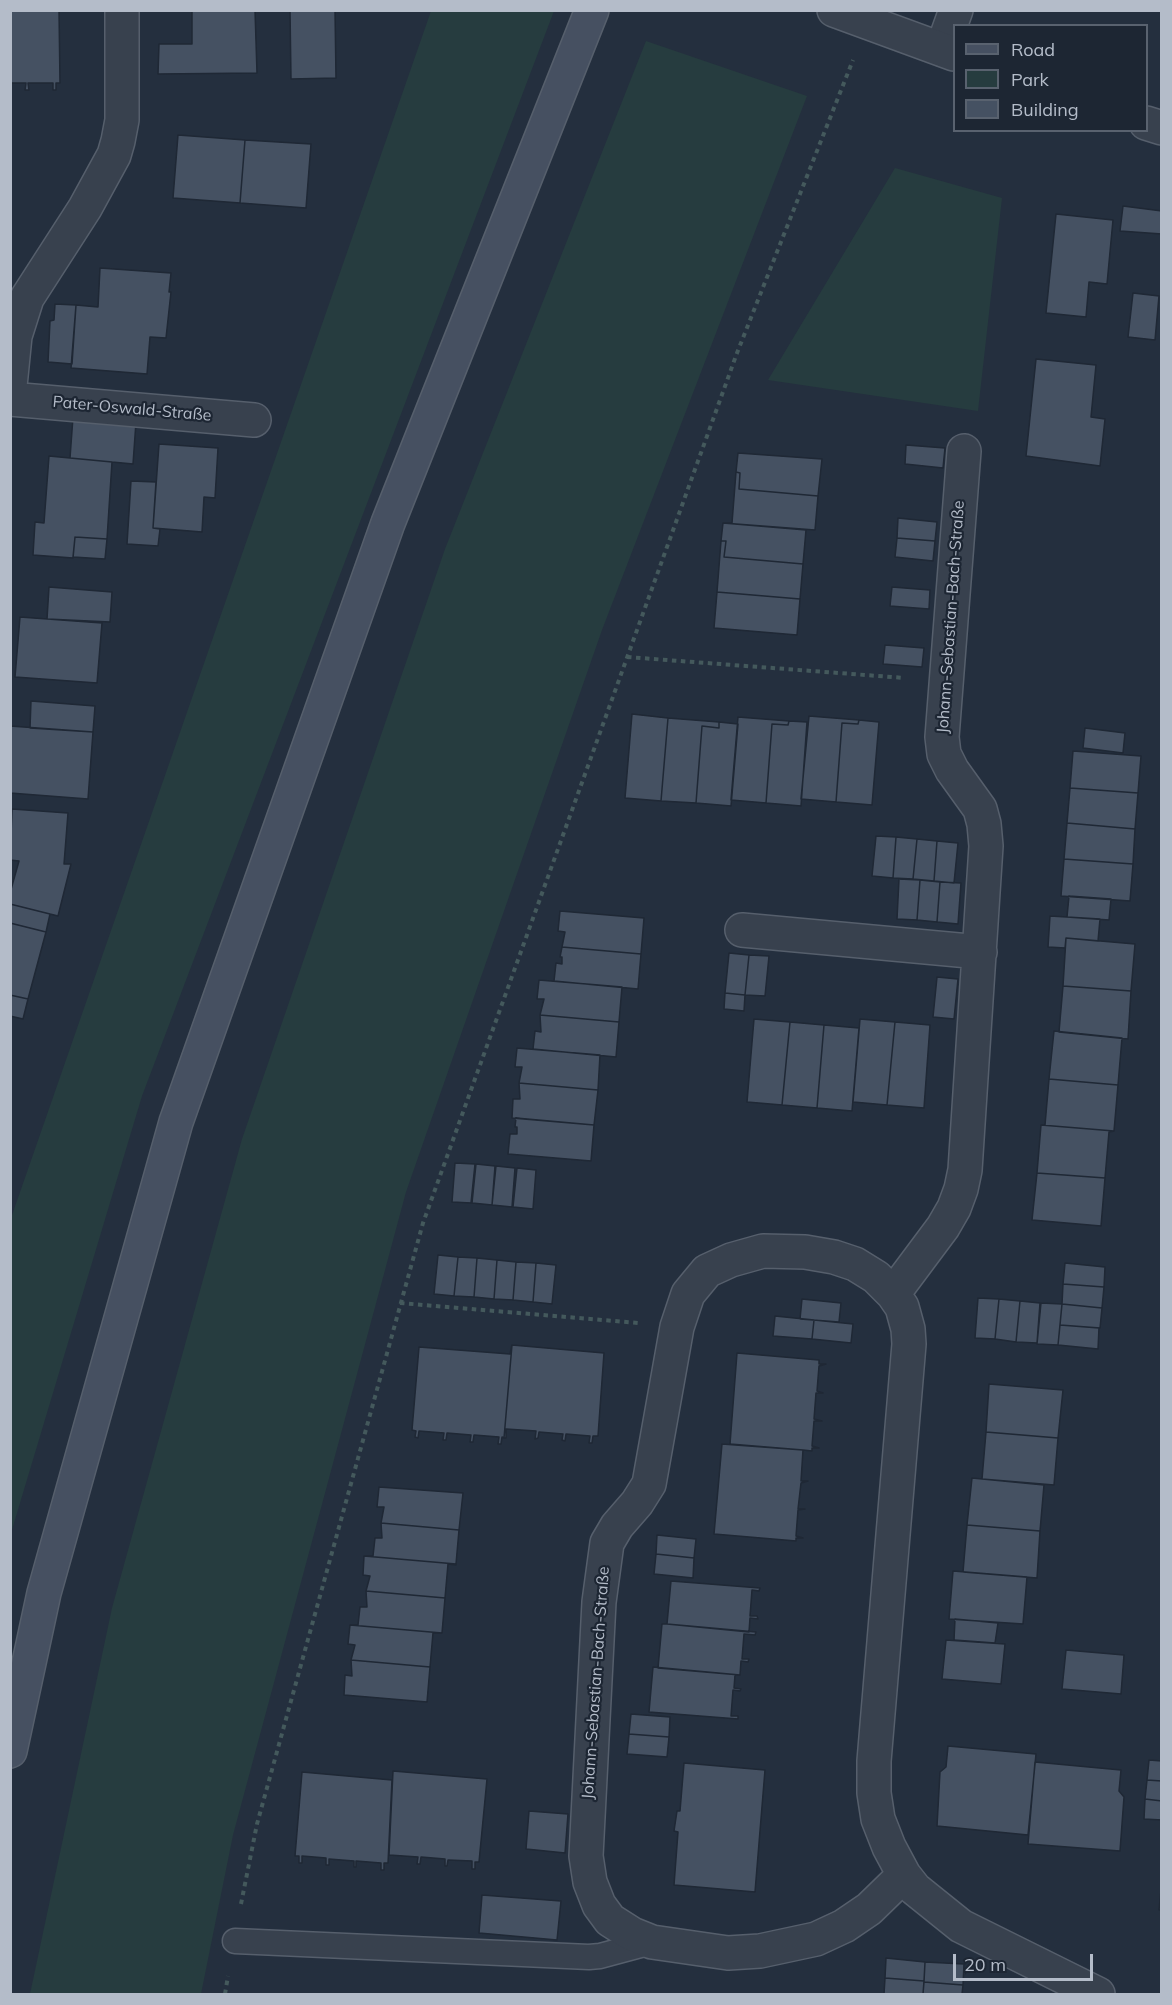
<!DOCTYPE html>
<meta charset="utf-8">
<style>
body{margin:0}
#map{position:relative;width:1172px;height:2005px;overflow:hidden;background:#242f3e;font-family:Mulish,sans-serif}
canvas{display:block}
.frame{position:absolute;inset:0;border:12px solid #b4bcc9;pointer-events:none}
.legend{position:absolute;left:953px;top:24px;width:195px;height:108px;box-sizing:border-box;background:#1d2633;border:2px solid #59626f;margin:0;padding:8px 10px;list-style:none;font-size:18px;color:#b4bcc9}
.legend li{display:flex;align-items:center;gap:12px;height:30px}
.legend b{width:30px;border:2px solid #59626f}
.scale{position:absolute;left:953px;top:1954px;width:140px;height:27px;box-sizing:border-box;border:3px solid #b4bcc9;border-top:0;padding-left:8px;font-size:18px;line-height:21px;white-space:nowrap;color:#b4bcc9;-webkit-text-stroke:4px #1d2633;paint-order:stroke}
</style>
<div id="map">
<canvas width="1172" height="2005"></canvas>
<div class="frame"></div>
<ul class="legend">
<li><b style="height:8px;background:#465061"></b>Road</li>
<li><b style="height:16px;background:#263c3f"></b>Park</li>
<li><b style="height:16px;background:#455162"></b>Building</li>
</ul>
<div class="scale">20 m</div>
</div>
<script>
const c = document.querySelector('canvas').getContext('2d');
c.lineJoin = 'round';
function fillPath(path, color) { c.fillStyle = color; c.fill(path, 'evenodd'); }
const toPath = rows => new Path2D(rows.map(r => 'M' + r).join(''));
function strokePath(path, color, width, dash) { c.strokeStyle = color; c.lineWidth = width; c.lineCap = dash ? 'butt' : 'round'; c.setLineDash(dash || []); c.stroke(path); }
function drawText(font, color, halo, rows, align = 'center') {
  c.font = font + ' Mulish,sans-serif'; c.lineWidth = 4.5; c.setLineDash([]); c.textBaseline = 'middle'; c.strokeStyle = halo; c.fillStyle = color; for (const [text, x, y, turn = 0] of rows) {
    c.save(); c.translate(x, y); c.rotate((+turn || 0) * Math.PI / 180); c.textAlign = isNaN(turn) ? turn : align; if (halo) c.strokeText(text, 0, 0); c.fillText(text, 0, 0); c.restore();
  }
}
fillPath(toPath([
 [431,11,554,11,142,1096,11,1533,11,1218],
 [646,41,807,96,602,630,406,1192,233,1835,201,1994,30,1994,112,1608,242,1139,445,549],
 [895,168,1002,198,978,411,768,380]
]), '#263c3f');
const building = toPath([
 [10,10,59,10,60,83,56,83,56,90,53,90,53,83,28,83,29,90,25,90,26,83,10,83,10,10],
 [192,10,255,10,257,73,158,74,159,44,192,44,192,10],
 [290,10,335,10,336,78,291,79,290,10],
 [178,135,245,140,240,203,173,198,178,135],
 [245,140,311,144,306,208,240,203,245,140],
 [1123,206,1162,211,1162,234,1120,231,1123,206],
 [1056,214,1113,220,1107,284,1089,282,1086,317,1046,313,1056,214],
 [100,268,171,273,169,292,171,292,166,338,150,337,147,374,71,368,76,305,98,307,100,268],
 [1133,293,1159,296,1155,340,1128,337,1133,293],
 [55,304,76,305,72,364,48,362,50,321,54,320,55,304],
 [1036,359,1096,365,1091,417,1105,419,1100,466,1026,456,1036,359],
 [73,417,136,422,133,464,70,458,73,417],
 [159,444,218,448,215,498,204,497,202,532,153,528,159,444],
 [906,445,945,448,943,468,905,464,906,445],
 [738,453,822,459,818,496,739,489,740,473,736,472,738,453],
 [49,456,112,462,107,539,75,537,73,558,33,555,35,522,44,523,49,456],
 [736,472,740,473,739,489,818,496,815,530,723,523,732,523,736,472],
 [131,481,156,482,153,528,160,529,158,546,127,544,131,481],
 [898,518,937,522,935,541,897,538,898,518],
 [723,523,806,530,803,564,724,557,726,541,721,541,723,523],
 [75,537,107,539,105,559,73,557,75,537],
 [897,538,935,541,933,561,895,557,897,538],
 [721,541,726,541,724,557,803,564,800,599,717,592,721,541],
 [49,587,112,592,110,622,47,619,49,587],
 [892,587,930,590,929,609,890,606,892,587],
 [717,592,800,599,797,635,714,628,717,592],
 [20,617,102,623,97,683,15,677,20,617],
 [885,645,924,648,922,667,883,664,885,645],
 [31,701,95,706,93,732,30,728,31,701],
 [632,714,668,718,661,801,625,798,632,714],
 [809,716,859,720,858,724,842,723,836,802,801,799,809,716],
 [738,717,789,721,788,725,772,724,766,803,731,800,738,717],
 [668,718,719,722,719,728,702,726,696,803,661,801,668,718],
 [859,720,879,722,872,805,836,802,842,723,858,724,859,720],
 [789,721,807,722,801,806,766,803,772,724,788,725,789,721],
 [719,722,738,724,731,806,696,803,702,726,719,728,719,722],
 [10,726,93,732,88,799,10,793,10,726],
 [1085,728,1125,733,1123,753,1083,748,1085,728],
 [1073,751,1141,756,1138,793,1070,788,1073,751],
 [1070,788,1138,793,1135,829,1067,823,1070,788],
 [12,809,68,813,64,864,71,864,58,916,10,904,10,893,19,861,10,860,12,809],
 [1067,823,1135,829,1133,864,1064,859,1067,823],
 [876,836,896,837,893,878,872,876,876,836],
 [896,837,917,839,913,879,893,878,896,837],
 [917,839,937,841,934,881,913,879,917,839],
 [937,841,958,843,954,883,934,881,937,841],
 [1064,859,1133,864,1130,901,1061,896,1064,859],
 [899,879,920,880,917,920,897,919,899,879],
 [920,880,940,882,937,922,917,920,920,880],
 [940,882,961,883,958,924,937,922,940,882],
 [1069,896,1111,899,1109,920,1067,917,1069,896],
 [10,904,50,914,46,932,10,923,10,904],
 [560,911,644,918,641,954,562,947,565,932,558,931,560,911],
 [1050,916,1100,919,1098,941,1066,938,1065,948,1048,947,1050,916],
 [10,923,46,932,28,999,10,995,10,923],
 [1066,938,1135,944,1131,991,1063,986,1066,938],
 [562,947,641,954,638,989,554,981,556,963,562,964,562,957,560,957,562,947],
 [729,953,749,955,745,995,725,993,729,953],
 [749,955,769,956,765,996,745,995,749,955],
 [937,977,958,979,954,1019,933,1017,937,977],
 [539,980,622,987,619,1022,540,1015,544,999,537,999,539,980],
 [1063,986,1131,991,1128,1039,1059,1032,1063,986],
 [725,993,745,995,744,1011,724,1009,725,993],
 [10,995,28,999,23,1019,10,1016,10,995],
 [540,1015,619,1022,616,1057,533,1049,535,1031,541,1032,540,1015],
 [754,1019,790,1022,782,1105,747,1102,754,1019],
 [860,1019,895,1022,887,1105,853,1102,860,1019],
 [790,1022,824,1025,817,1108,782,1105,790,1022],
 [895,1022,930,1025,924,1108,887,1105,895,1022],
 [824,1025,859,1028,852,1111,817,1108,824,1025],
 [1054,1031,1122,1038,1118,1085,1049,1079,1054,1031],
 [517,1048,600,1055,598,1090,519,1083,522,1067,515,1067,517,1048],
 [1049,1079,1118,1085,1114,1131,1041,1125,1045,1125,1049,1079],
 [519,1083,598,1090,594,1125,512,1118,513,1099,520,1099,519,1083],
 [516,1118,594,1125,591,1161,508,1154,510,1134,517,1134,517,1127,515,1127,516,1118],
 [1041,1125,1114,1131,1109,1132,1105,1178,1037,1173,1041,1125],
 [455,1163,475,1164,471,1203,452,1202,455,1163],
 [476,1164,495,1166,492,1205,472,1203,476,1164],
 [496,1166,515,1168,512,1207,492,1205,496,1166],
 [517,1168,536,1170,533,1209,513,1207,517,1168],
 [1037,1173,1105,1178,1101,1226,1032,1220,1037,1173],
 [438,1255,458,1257,454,1296,434,1294,438,1255],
 [458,1257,477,1258,474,1297,454,1296,458,1257],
 [477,1258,497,1260,494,1299,474,1297,477,1258],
 [497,1260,516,1262,513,1300,494,1299,497,1260],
 [516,1262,536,1263,533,1302,513,1300,516,1262],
 [536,1263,556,1265,552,1304,533,1302,536,1263],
 [1065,1263,1105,1267,1104,1287,1063,1284,1065,1263],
 [1063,1284,1104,1287,1102,1308,1062,1304,1063,1284],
 [978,1298,999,1299,995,1339,975,1338,978,1298],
 [802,1299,841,1303,839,1322,800,1319,802,1299],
 [999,1299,1020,1301,1016,1342,995,1339,999,1299],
 [1020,1301,1040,1303,1037,1343,1016,1342,1020,1301],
 [1041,1303,1062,1304,1058,1345,1037,1344,1041,1303],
 [1062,1304,1102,1308,1100,1328,1060,1325,1062,1304],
 [775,1316,814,1320,812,1339,773,1336,775,1316],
 [814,1320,853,1324,851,1343,812,1339,814,1320],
 [1060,1325,1099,1328,1098,1349,1058,1345,1060,1325],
 [512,1345,504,1438,502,1437,501,1444,498,1444,499,1437,474,1435,473,1442,470,1442,471,1435,447,1433,446,1440,443,1440,444,1433,419,1431,418,1438,415,1437,416,1431,412,1430,419,1347,510,1354,512,1345],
 [512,1345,604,1353,598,1436,593,1436,592,1443,589,1443,590,1436,566,1434,565,1441,562,1440,563,1434,539,1432,538,1438,535,1439,536,1431,506,1429,506,1438,504,1438,512,1345],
 [737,1353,819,1360,819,1364,826,1364,819,1366,817,1391,823,1393,816,1393,814,1419,822,1421,814,1421,812,1446,819,1448,812,1448,812,1451,803,1450,730,1444,737,1353],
 [989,1384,1063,1390,1058,1438,986,1432,989,1384],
 [986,1432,1058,1438,1054,1485,982,1479,986,1432],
 [722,1444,803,1450,801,1481,808,1481,801,1483,798,1509,805,1509,798,1510,796,1536,803,1538,796,1538,796,1541,714,1534,722,1444],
 [972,1478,1044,1485,1040,1531,967,1525,972,1478],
 [379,1487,463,1493,459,1530,381,1523,384,1507,377,1507,379,1487],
 [381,1523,459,1530,456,1564,364,1556,373,1556,375,1538,382,1538,381,1523],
 [967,1525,1040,1531,1037,1578,963,1572,967,1525],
 [657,1535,696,1539,694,1558,656,1554,657,1535],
 [656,1554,694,1558,693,1578,654,1574,656,1554],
 [364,1556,456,1564,456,1565,448,1564,445,1598,366,1591,370,1576,363,1575,364,1556],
 [953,1571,1027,1577,1023,1624,949,1619,953,1571],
 [671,1581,760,1588,759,1591,752,1590,750,1616,757,1616,758,1619,750,1618,749,1632,667,1624,671,1581],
 [366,1591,445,1598,442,1633,350,1625,358,1625,360,1607,367,1607,366,1591],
 [955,1619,998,1623,995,1643,954,1640,955,1619],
 [662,1624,667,1624,756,1632,755,1635,744,1634,742,1659,749,1659,748,1662,741,1661,740,1675,658,1668,662,1624],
 [350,1625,442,1633,433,1633,430,1667,351,1660,355,1645,348,1644,350,1625],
 [946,1640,1005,1644,1001,1684,942,1679,946,1640],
 [1066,1650,1124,1655,1121,1694,1062,1689,1066,1650],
 [351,1660,430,1667,427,1702,344,1695,345,1675,352,1676,351,1660],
 [653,1667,740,1675,735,1675,734,1688,741,1689,740,1691,733,1690,731,1716,738,1716,738,1719,649,1712,653,1667],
 [631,1714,670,1717,669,1737,629,1734,631,1714],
 [629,1734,669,1737,667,1757,627,1754,629,1734],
 [948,1746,1036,1754,1028,1835,937,1826,940,1772,946,1767,948,1746],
 [1149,1760,1162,1761,1162,1781,1147,1780,1149,1760],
 [1035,1762,1121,1770,1119,1791,1124,1797,1120,1851,1028,1844,1035,1762],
 [684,1763,765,1770,755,1892,674,1885,678,1832,674,1831,677,1811,680,1811,684,1763],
 [393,1771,487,1779,479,1862,475,1862,475,1869,472,1869,472,1861,448,1860,447,1866,445,1866,445,1859,421,1857,420,1864,417,1864,418,1857,389,1855,393,1771],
 [302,1772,392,1780,388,1863,384,1863,384,1870,381,1870,381,1863,356,1861,356,1867,354,1867,354,1861,329,1859,329,1865,326,1865,326,1858,302,1856,302,1863,299,1863,299,1856,295,1856,302,1772],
 [1147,1780,1162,1781,1162,1801,1145,1799,1147,1780],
 [1145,1799,1162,1801,1162,1820,1144,1819,1145,1799],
 [529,1811,568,1814,565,1853,526,1849,529,1811],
 [1162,1880,1162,1910,1159,1910,1162,1880],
 [482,1895,561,1901,557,1940,479,1933,482,1895],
 [886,1958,925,1962,924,1981,885,1978,886,1958],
 [925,1962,964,1964,963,1985,924,1982,925,1962],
 [885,1978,924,1981,923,1994,884,1994,885,1978],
 [924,1982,963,1985,962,1994,923,1994,924,1982]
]);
fillPath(building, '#455162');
strokePath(building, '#1f2835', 1.5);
const service = toPath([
 [235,1941,589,1957,600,1956,652,1942]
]);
const minor = toPath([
 [942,49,956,10],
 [10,386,15,336,27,298,85,208,114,155,118,141,122,120,122,10],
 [10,399,254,420],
 [742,930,980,952],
 [893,1294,943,1227,954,1208,961,1189,965,1170,986,846,984,824,980,809,952,770,944,754,942,737,964,451],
 [904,1875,869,1909,844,1926,816,1939,760,1951,728,1953,652,1942,632,1934,610,1920,599,1905,590,1882,586,1856,599,1602,607,1543,617,1526,637,1503,649,1484,677,1327,688,1294,707,1271,731,1260,763,1251,805,1252,834,1257,855,1264,876,1277,893,1294,902,1307,908,1329,909,1344,874,1761,874,1793,878,1819,889,1847,904,1875,915,1889,961,1926,1098,1994]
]);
const tertiary = toPath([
 [834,10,954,54],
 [1146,123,1162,128]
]);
const secondary = toPath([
 [10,1751,44,1593,176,1122,388,523,592,10]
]);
strokePath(service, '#565f6c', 27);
strokePath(minor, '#565f6c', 36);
strokePath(tertiary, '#565f6c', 36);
strokePath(secondary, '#565f6c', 36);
strokePath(toPath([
 [627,657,905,678],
 [400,1303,638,1323],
 [241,1904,257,1824,423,1223,737,353,853,60],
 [225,1994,228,1976]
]), '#44595c', 4, [4.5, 4.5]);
strokePath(service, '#38414e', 24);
strokePath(minor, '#38414e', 33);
strokePath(tertiary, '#38414e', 33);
strokePath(secondary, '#465061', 33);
drawText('16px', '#b4bcc9', '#1d2633', [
 ["Pater-Oswald-Straße",132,409,5],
 ["Johann-Sebastian-Bach-Straße",951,617,-86],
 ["Johann-Sebastian-Bach-Straße",596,1683,-86]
]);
</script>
